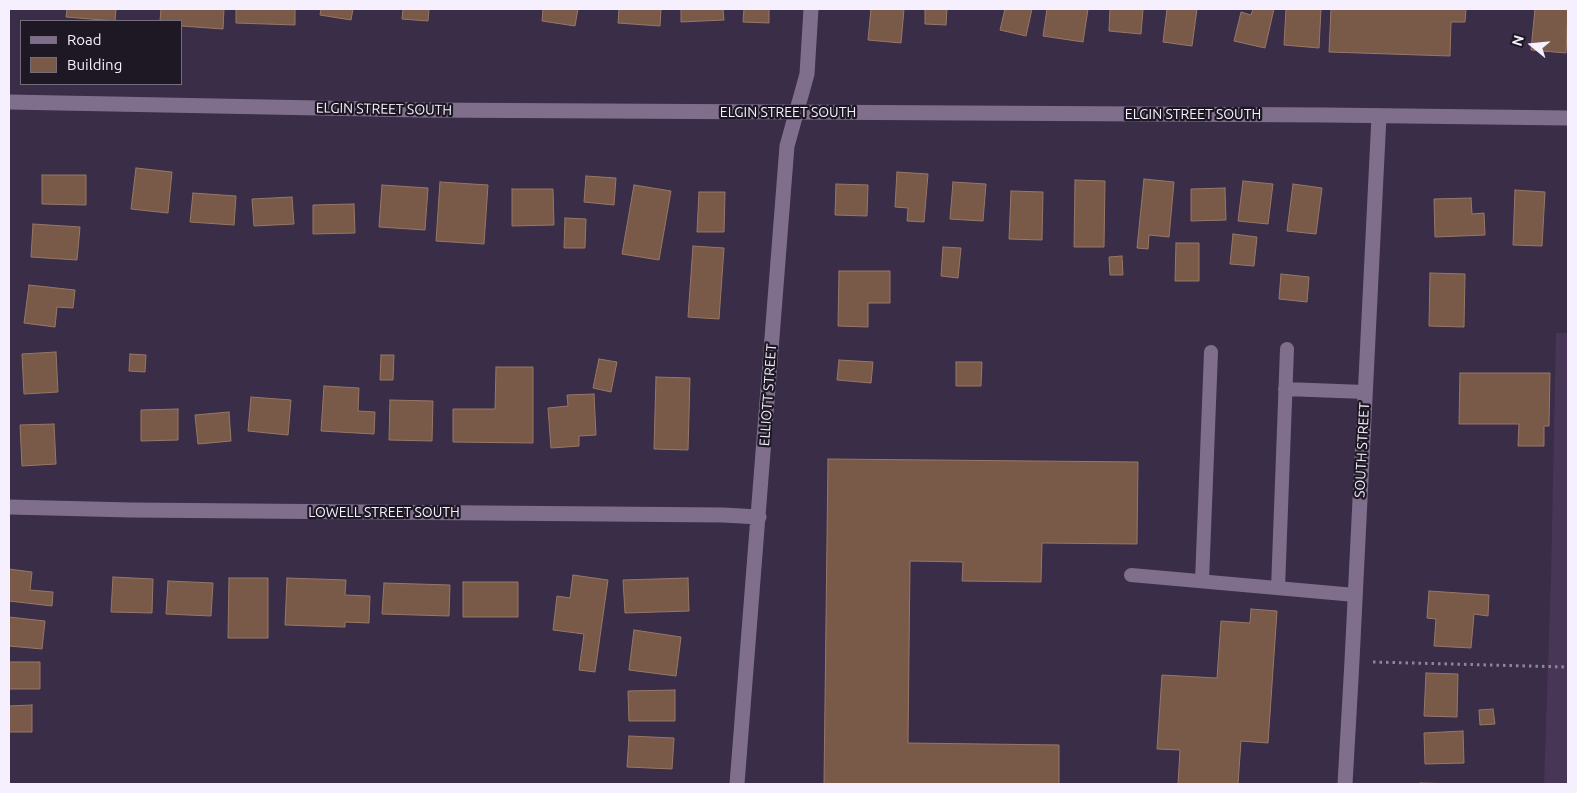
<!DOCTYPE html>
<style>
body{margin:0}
#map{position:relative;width:1577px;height:793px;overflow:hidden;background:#3a2d47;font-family:Ubuntu,sans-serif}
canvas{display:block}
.frame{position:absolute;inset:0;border:10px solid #f6effd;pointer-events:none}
.legend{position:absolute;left:20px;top:20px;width:162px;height:65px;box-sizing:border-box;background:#1e1824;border:1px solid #746e7b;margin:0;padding:6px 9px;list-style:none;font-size:15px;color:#f6effd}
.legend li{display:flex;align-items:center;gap:10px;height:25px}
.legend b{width:25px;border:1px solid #746e7b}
.north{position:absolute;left:1507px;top:20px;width:50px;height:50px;-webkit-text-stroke:4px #1e1824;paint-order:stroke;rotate:287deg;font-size:14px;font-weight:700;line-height:20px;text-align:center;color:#f6effd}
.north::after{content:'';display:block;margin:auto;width:18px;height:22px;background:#f6effd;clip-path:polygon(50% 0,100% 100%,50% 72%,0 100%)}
</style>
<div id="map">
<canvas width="1577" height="793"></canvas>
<div class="frame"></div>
<ul class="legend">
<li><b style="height:6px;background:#7f6f8d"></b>Road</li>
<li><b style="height:14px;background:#795a49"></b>Building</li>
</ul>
<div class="north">N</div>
</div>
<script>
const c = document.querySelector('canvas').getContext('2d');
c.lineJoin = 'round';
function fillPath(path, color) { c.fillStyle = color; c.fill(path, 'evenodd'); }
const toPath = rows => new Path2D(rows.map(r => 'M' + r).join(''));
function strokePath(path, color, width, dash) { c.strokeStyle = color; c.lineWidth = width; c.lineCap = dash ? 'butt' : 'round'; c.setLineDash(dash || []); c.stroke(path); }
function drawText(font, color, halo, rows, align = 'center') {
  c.font = font + ' Ubuntu,sans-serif'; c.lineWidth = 4.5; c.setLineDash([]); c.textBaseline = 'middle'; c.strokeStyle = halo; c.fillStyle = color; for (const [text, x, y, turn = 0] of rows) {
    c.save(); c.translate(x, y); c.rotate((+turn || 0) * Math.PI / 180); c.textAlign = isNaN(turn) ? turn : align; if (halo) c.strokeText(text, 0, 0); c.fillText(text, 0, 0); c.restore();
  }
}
fillPath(toPath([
 [1556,333,1568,333,1568,784,1544,784,1551,576]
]), '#473655');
const building = toPath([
 [67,9,116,9,115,21,66,17,67,9],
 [161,9,224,9,223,29,181,26,181,21,160,21,161,9],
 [236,9,295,9,295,25,236,23,236,9],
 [321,9,353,9,351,20,320,15,321,9],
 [403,9,429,9,428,21,402,19,403,9],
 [543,9,578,9,575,26,542,21,543,9],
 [619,9,661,9,660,26,618,23,619,9],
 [681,9,723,9,724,20,681,22,681,9],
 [744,9,769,9,769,23,743,22,744,9],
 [871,9,904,9,901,43,868,40,871,9],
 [925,9,947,9,946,25,925,24,925,9],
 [1005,9,1032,9,1026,36,1000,30,1005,9],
 [1047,9,1088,9,1083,42,1043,36,1047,9],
 [1110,9,1143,9,1141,34,1109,31,1110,9],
 [1167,9,1197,9,1192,46,1163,42,1167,9],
 [1253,9,1274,9,1265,48,1234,41,1241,12,1251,15,1253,9],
 [1286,9,1321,9,1319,48,1284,45,1286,9],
 [1331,9,1466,9,1465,22,1451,22,1450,56,1329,52,1331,9],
 [1535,9,1568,9,1566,53,1531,50,1535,9],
 [136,168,172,172,168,213,131,209,136,168],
 [897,172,928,174,924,222,907,221,908,208,895,207,897,172],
 [42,175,86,175,86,205,42,204,42,175],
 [586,176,616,178,614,205,584,202,586,176],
 [1144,179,1174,182,1169,237,1149,235,1148,249,1137,248,1144,179],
 [1075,180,1105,181,1104,247,1074,247,1075,180],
 [1243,181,1273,184,1268,224,1238,221,1243,181],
 [440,182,488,185,484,244,436,241,440,182],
 [953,182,986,184,983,221,950,219,953,182],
 [836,184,868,185,867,216,835,215,836,184],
 [1293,184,1322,188,1316,234,1287,231,1293,184],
 [382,185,428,188,425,230,379,227,382,185],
 [634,185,671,191,659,260,622,254,634,185],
 [1225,188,1226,220,1191,221,1191,189,1225,188],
 [512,189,553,189,554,225,512,226,512,189],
 [1515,190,1545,192,1542,246,1513,245,1515,190],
 [1011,191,1043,192,1042,240,1009,239,1011,191],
 [699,192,725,192,724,232,697,232,699,192],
 [193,193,236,196,234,225,190,222,193,193],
 [292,197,294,224,254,226,252,199,292,197],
 [1471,198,1472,214,1484,213,1485,235,1435,237,1434,199,1471,198],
 [354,204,355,233,313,234,313,205,354,204],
 [565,218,586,219,585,248,564,248,565,218],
 [33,224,80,227,77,260,31,257,33,224],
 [1233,234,1257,237,1254,266,1230,264,1233,234],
 [1176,243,1199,243,1199,281,1175,281,1176,243],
 [693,246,724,248,719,319,688,317,693,246],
 [943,247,961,248,958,278,941,276,943,247],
 [1122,256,1123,275,1110,275,1109,257,1122,256],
 [839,271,890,271,890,303,868,303,868,327,838,326,839,271],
 [1430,273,1465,274,1464,327,1429,326,1430,273],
 [1281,274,1309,277,1307,302,1279,299,1281,274],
 [29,285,75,290,73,308,57,307,55,327,24,323,29,285],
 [56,352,58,392,24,394,22,354,56,352],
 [130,354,146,355,145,372,129,371,130,354],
 [381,355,394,355,393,380,380,380,381,355],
 [599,359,617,362,611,392,593,388,599,359],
 [839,360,873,362,871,383,837,380,839,360],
 [956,362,982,362,981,386,956,386,956,362],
 [496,367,533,367,533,443,453,442,453,409,495,409,496,367],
 [1460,373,1550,373,1549,426,1544,426,1544,446,1518,446,1519,424,1459,424,1460,373],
 [656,377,690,378,688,450,654,449,656,377],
 [324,386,359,388,358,411,375,412,374,434,321,431,324,386],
 [594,394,596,435,579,436,579,446,551,448,548,408,568,406,567,395,594,394],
 [251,397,291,400,288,435,248,431,251,397],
 [390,400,433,401,432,441,389,440,390,400],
 [178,409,178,440,141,441,141,410,178,409],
 [229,412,231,441,198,444,195,415,229,412],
 [54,424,56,464,22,466,20,425,54,424],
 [828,459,1138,462,1137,544,1042,543,1041,582,962,581,963,562,910,561,908,743,1059,745,1059,784,824,784,828,459],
 [9,569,32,572,30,590,53,592,52,606,9,601,9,569],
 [573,575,608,580,595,672,579,670,584,634,553,630,557,596,570,598,573,575],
 [113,577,153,579,152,613,111,612,113,577],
 [229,578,268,578,268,638,228,638,229,578],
 [287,578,346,580,345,595,370,596,369,623,345,622,345,627,285,625,287,578],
 [688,578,689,611,625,613,623,580,688,578],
 [168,581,213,583,211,616,166,614,168,581],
 [463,582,518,582,518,617,463,617,463,582],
 [384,583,450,585,449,616,382,614,384,583],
 [1429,591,1489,595,1488,616,1474,614,1471,648,1434,646,1436,619,1427,618,1429,591],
 [1251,609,1277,611,1268,743,1241,741,1238,784,1178,784,1180,750,1157,749,1162,675,1217,678,1221,621,1250,623,1251,609],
 [9,617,45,621,42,649,9,646,9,617],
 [634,630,681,637,676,676,629,670,634,630],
 [9,662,40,662,40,689,9,689,9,662],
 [1426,673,1458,674,1457,717,1424,716,1426,673],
 [675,690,675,721,629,721,628,691,675,690],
 [32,705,32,732,9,732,9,706,32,705],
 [1493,709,1495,724,1480,725,1479,710,1493,709],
 [1463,731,1464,763,1425,764,1424,733,1463,731],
 [629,736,674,738,672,769,627,767,629,736],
 [1420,783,1461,784,1420,784,1420,783]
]);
fillPath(building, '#795a49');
strokePath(building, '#987766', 1);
strokePath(toPath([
 [1373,662,1568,667]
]), '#90869b', 3, [2.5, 4]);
strokePath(toPath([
 [1285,389,1365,392],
 [1131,575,1355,595],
 [1202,581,1211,352],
 [1278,588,1287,349]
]), '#7f6f8d', 14);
strokePath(toPath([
 [9,507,131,510,723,515,759,517],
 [737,784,787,146,807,74,811,9],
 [1345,784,1352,661,1379,116]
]), '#7f6f8d', 15);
strokePath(toPath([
 [9,102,422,110,1326,115,1568,118]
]), '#7f6f8d', 15);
drawText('14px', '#f6effd', '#1e1824', [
 ["ELGIN STREET SOUTH",384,109,1],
 ["ELGIN STREET SOUTH",788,112],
 ["ELGIN STREET SOUTH",1193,114],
 ["ELLIOTT STREET",768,395,-86],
 ["SOUTH STREET",1362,450,-87],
 ["LOWELL STREET SOUTH",384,512]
]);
</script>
